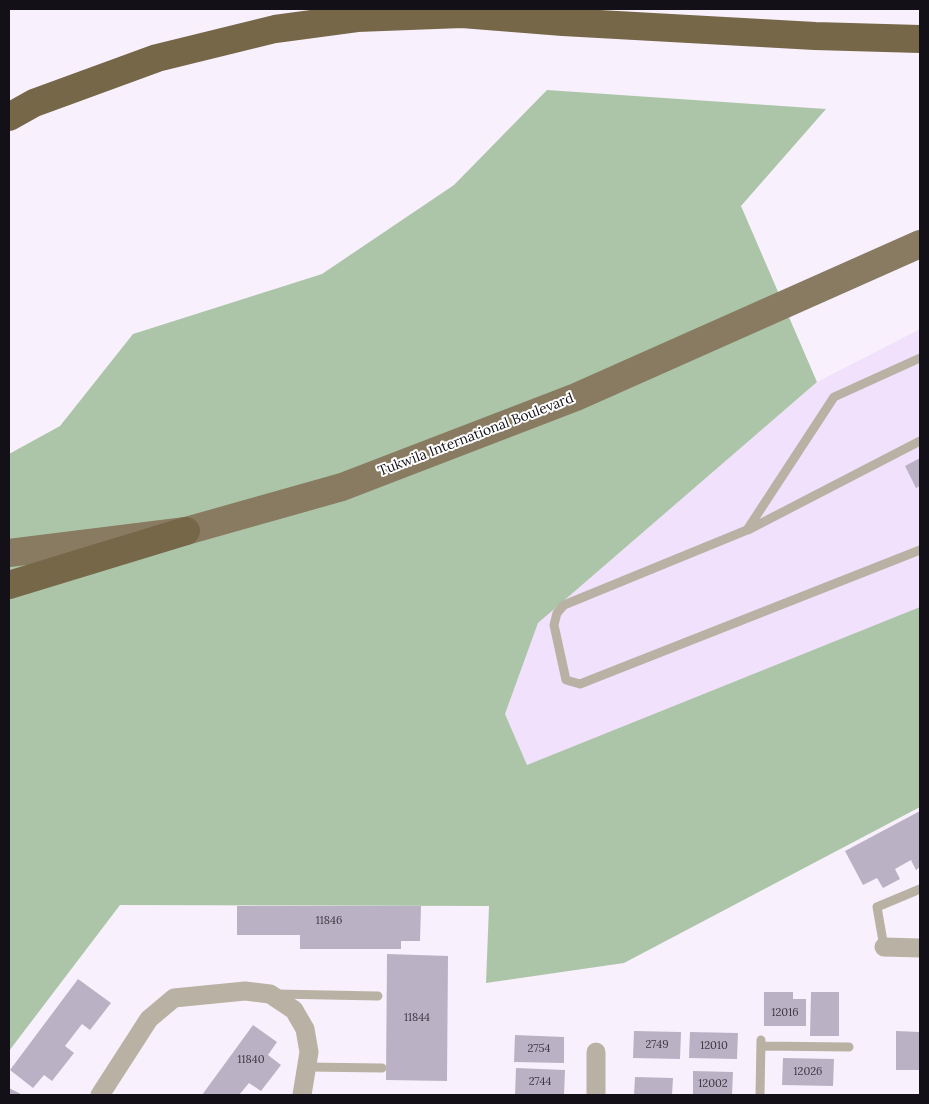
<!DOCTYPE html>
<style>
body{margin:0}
#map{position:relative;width:929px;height:1104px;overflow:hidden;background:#f8f1fd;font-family:Lora,serif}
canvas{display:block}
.frame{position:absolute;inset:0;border:10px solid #141017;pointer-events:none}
</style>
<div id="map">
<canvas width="929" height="1104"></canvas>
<div class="frame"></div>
</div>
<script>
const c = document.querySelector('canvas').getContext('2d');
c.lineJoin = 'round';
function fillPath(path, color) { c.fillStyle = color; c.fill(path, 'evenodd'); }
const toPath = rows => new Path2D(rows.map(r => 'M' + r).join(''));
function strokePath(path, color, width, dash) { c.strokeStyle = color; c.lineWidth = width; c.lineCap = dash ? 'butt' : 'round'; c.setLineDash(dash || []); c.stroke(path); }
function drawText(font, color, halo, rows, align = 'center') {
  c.font = font + ' Lora,serif'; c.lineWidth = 4; c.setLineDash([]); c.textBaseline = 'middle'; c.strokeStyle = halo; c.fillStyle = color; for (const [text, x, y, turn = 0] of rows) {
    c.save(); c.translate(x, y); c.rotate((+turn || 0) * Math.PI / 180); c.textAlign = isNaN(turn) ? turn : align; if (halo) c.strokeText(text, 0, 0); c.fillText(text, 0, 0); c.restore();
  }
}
fillPath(toPath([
 [920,329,920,607,527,766,505,714,538,623,817,382]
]), '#f1e1fc');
fillPath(toPath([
 [547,90,826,109,741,206,817,382,538,623,505,714,527,765,920,607,920,807,624,963,486,983,489,906,120,905,9,1051,9,454,60,426,133,334,322,274,454,185]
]), '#acc5a8');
fillPath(toPath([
 [920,458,920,486,916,488,905,466],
 [920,811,920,867,916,870,911,860,895,869,900,879,883,888,877,878,863,885,845,851],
 [237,906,421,906,420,941,401,941,401,949,300,949,300,935,237,935],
 [387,954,448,956,447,1081,386,1080],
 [78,979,111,1003,90,1030,82,1024,65,1046,74,1053,52,1081,44,1075,33,1088,10,1070],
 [764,992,793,992,793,999,806,999,806,1026,764,1026],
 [811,992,839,992,839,1036,810,1036],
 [253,1025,277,1042,268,1055,281,1065,261,1091,249,1083,239,1095,202,1095],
 [634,1031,681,1032,680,1059,633,1058],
 [896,1031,920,1032,920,1070,896,1070],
 [690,1032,738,1033,737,1059,689,1058],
 [515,1035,564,1037,564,1063,514,1062],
 [783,1058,834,1059,833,1086,782,1085],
 [516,1068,565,1070,564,1095,515,1095],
 [693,1071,733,1072,732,1095,693,1095],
 [635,1077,673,1078,672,1095,634,1095],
 [9,1088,23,1095,9,1095]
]), '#bab1c5');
strokePath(toPath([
 [920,358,834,397,747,530,564,605,557,613,554,625,566,680,580,684,920,550],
 [748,530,920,441],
 [884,947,877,907,920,889],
 [276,994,378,996],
 [761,1046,849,1047],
 [307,1067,382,1068],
 [760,1095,761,1040]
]), '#b9b2a4', 9);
strokePath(toPath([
 [884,947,920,948],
 [100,1095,149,1019,174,998,245,991,270,994,294,1010,305,1029,309,1052,302,1095],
 [596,1095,596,1052]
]), '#b9b2a4', 19);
strokePath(toPath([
 [9,553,186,531,342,487,576,397,920,244]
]), '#887b61', 28);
strokePath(toPath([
 [9,117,34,103,157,58,275,29,357,18,462,14,563,22,815,36,920,39],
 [9,585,186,531]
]), '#766749', 28);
drawText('11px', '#3e3842', null, [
 ["11846",329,921],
 ["12016",785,1013],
 ["11844",417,1018],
 ["2749",657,1045],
 ["12010",714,1046],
 ["2754",539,1049],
 ["11840",251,1060],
 ["12026",808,1072],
 ["2744",540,1082],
 ["12002",713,1084]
]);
drawText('14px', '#141017', '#fff', [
 ["Tukwila International Boulevard",476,435,-21]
]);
</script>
